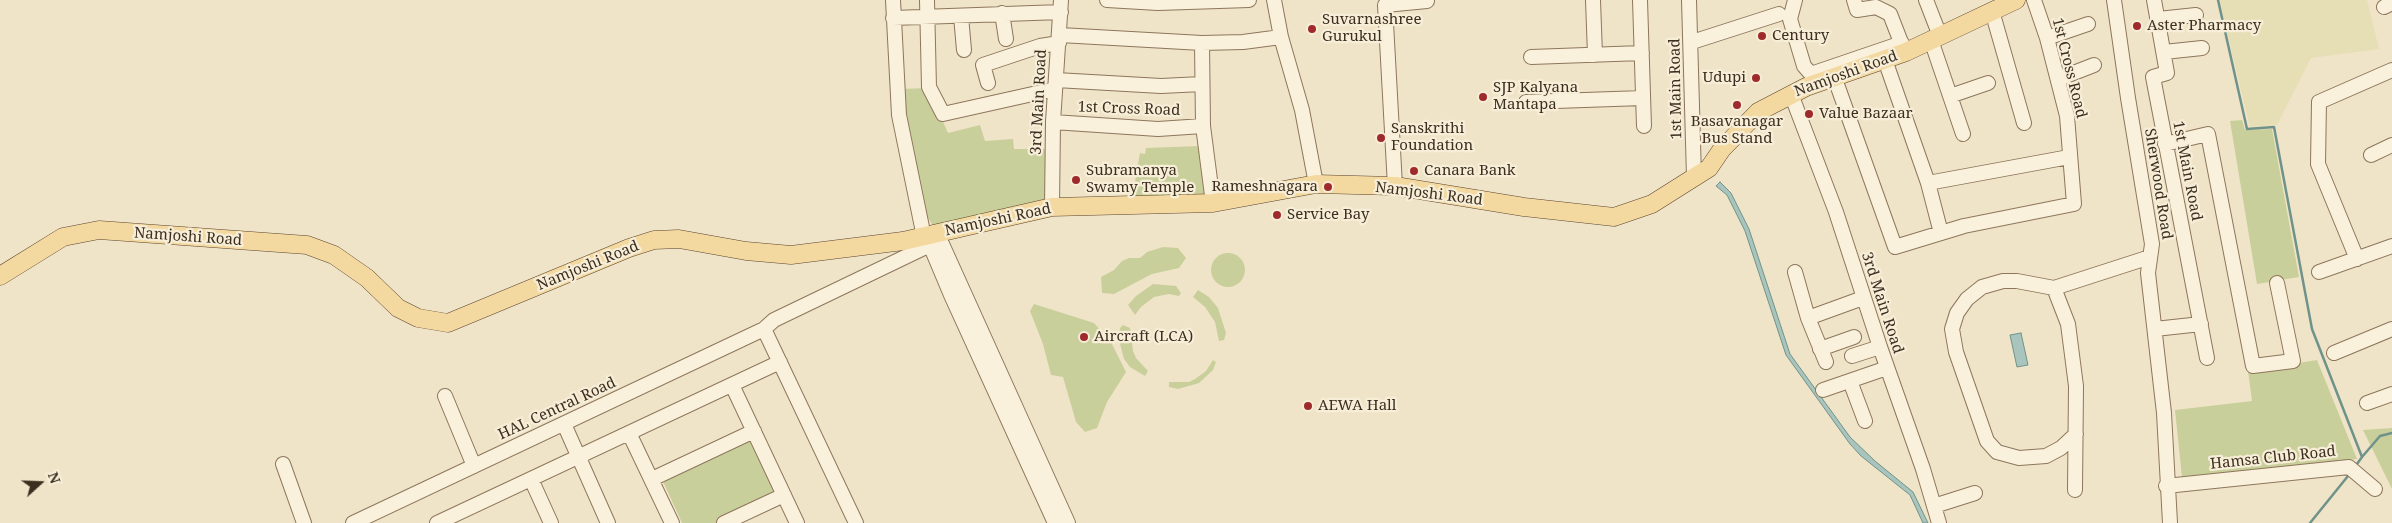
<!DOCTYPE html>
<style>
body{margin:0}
#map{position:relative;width:2392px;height:523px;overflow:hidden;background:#f0e4c8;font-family:"Noto Serif",serif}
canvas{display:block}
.north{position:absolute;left:15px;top:458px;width:50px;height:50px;-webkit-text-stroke:4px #f7eed8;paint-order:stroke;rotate:70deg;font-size:14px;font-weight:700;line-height:20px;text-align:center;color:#3d2e20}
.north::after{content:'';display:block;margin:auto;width:18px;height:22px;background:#3d2e20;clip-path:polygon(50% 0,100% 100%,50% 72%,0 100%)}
</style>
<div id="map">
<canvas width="2392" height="523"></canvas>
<div class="north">N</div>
</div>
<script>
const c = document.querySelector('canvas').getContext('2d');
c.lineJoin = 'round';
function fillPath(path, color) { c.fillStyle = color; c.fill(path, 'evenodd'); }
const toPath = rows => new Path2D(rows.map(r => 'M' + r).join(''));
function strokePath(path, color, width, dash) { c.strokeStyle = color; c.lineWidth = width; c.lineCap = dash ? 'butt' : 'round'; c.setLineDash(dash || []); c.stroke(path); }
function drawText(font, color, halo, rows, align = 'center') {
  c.font = font + ' "Noto Serif",serif'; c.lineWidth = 4.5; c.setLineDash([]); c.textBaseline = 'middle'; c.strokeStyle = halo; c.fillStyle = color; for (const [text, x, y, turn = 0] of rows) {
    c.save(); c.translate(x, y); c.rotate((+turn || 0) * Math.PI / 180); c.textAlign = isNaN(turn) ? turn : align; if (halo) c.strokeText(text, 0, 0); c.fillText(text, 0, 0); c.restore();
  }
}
fillPath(toPath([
 [2219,0,2367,0,2379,49,2311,58,2277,125,2250,127]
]), '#e6deb5');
fillPath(toPath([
 [928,88,948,133,980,125,985,141,1013,139,1014,149,1046,149,1049,201,934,227,923,211,901,89],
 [2242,120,2245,130,2272,129,2299,277,2257,284,2230,121],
 [1200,146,1209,199,1132,200,1140,153,1145,154,1146,148],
 [1163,247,1178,248,1186,258,1179,268,1152,274,1114,294,1102,293,1101,277,1114,270,1122,261,1129,258,1140,258,1147,252],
 '1211 270a17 17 0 1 1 34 0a17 17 0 1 1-34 0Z',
 [1153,284,1176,286,1181,293,1179,296,1169,294,1154,297,1141,307,1135,315,1128,305,1136,296],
 [1198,290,1209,297,1218,308,1226,333,1224,340,1219,341,1215,322,1205,307,1193,297],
 [1034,304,1094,323,1111,342,1126,372,1107,402,1097,428,1085,432,1076,422,1063,377,1051,375,1043,344,1030,311],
 [1123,325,1130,328,1133,351,1136,358,1148,371,1145,376,1130,367,1124,359,1119,340,1120,328],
 [1213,360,1216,362,1213,370,1199,383,1178,389,1169,387,1169,382,1189,382,1195,379,1206,371],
 [2317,360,2357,459,2182,477,2175,410,2252,401,2248,371],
 [2392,428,2392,489,2363,430],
 [751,436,778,495,718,523,682,523,661,477]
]), '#c9cf9b');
const water = toPath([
 [1720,182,1731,193,1749,229,1790,354,1850,437,1875,461,1913,492,1928,523,1923,523,1910,495,1861,456,1850,444,1786,355,1745,231,1727,195,1716,186,1720,182],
 [2021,333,2028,365,2017,367,2010,335,2021,333]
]);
fillPath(water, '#a9c4bc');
strokePath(water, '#6f938a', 1);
strokePath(toPath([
 [2218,0,2247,129,2274,127,2312,329,2362,457,2357,464],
 [2362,457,2380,436,2392,433],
 [2310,523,2348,476]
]), '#6f938a', 2.5);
const minor = toPath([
 [893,0,899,115,924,237],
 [927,0,929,87,943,114,1055,89],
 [1107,0,1158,3,1249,0],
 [1274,0,1281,37,1302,110,1316,184],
 [1593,0,1595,55],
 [1640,0,1644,126],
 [1689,0,1694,177],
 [1795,0,1790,19,1804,66,1811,74,1814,81],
 [1854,0,1857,10,1876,7,1890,14,1904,50],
 [1926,0,1940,36],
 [2114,0,2128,98,2152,244,2148,273,2164,413,2170,523],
 [2154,0,2167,73,2153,77,2207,358],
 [2384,7,2392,3],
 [1992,11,2024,123],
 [1002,13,1006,39],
 [961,16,964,50],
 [893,18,1061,12],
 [2158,19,2196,15],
 [1060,35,1202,43,1243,42,1281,37],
 [2047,38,2088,24],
 [1931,40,1963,134],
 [1692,42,1779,14],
 [1202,43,1203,126,1213,203],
 [2164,52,2202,48],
 [1531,57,1642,53],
 [1885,60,1928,183,1941,233],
 [1811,74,1902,43],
 [1834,76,1895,247,1964,226,2074,204,2067,116,2047,38,2034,0],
 [2058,79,2094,65],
 [1056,80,1161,86,1202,84],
 [988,83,983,65,1040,46,1059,43],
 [1791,94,1836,212,1880,347,1923,469,1939,523],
 [1950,96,1988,83],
 [1526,102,1643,98],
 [1053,122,1158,129,1203,126],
 [2165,144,2208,134,2253,366,2293,361,2277,283],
 [2371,155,2392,145],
 [1928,183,2069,157],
 [1395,186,1385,5,1427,1],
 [1052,207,1053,122,1061,0],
 [932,234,942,244,1068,523],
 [931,238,930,245,951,295,1055,523],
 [2357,259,2318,164,2319,102,2392,70],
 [1795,272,1808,318,1826,362],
 [2319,272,2392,246],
 [2054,288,2068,324,2076,386,2075,490],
 [1808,318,1863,298],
 [764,329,856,523],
 [2155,329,2201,324],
 [1820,349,1854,337],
 [2334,353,2392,329],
 [1852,356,1880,347],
 [1850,381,1865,421],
 [732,385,797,523],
 [1823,390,1887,368],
 [445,396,474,466],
 [2367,403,2392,394],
 [564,424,608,523],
 [629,433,672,523],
 [2076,434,2061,448,2046,456,2019,458,1997,452,1987,441,1956,352,1952,329,1957,313,1967,299,1982,287,2003,281,2017,281,2054,288,2150,257],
 [283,464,304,523],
 [531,479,551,523],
 [652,479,754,431],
 [2166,486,2349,467,2375,489],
 [1934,506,1975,493],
 [353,523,764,329,774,320,930,245],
 [437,523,780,362],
 [724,523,784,495]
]);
const major = toPath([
 [0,276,63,237,99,230,307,245,334,255,367,278,398,308,418,318,448,323,629,248,654,240,679,239,746,251,791,255,903,241,1052,207,1213,203,1316,184,1395,186,1524,207,1614,217,1652,204,1709,168,1722,149,1758,112,1806,87,1906,52,2016,0]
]);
strokePath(minor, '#8d765c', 16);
strokePath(major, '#5b4430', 19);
strokePath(minor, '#faf1dc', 14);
strokePath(major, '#f3d9a0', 18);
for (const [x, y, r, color] of [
 [2137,26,5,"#9e2a2b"],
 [1312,29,5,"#9e2a2b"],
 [1762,36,5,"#9e2a2b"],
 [1756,78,5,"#9e2a2b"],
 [1483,97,5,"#9e2a2b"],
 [1737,105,5,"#9e2a2b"],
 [1809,114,5,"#9e2a2b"],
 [1381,138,5,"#9e2a2b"],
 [1414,171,5,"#9e2a2b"],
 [1076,180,5,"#9e2a2b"],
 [1328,187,5,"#9e2a2b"],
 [1277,215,5,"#9e2a2b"],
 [1084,337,5,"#9e2a2b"],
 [1308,406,5,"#9e2a2b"]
]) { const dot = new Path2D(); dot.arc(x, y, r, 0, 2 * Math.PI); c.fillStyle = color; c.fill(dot); strokePath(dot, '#f7eed8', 2); }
drawText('15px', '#3d2e20', '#f7eed8', [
 ["Suvarnashree",1322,20],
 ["Gurukul",1322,37],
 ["Aster Pharmacy",2147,26],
 ["Century",1772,36],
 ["Udupi",1746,78,"right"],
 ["SJP Kalyana",1493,88],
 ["Mantapa",1493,105],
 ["Value Bazaar",1819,114],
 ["Basavanagar",1737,122,"center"],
 ["Bus Stand",1737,139,"center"],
 ["Sanskrithi",1391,129],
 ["Foundation",1391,146],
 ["Subramanya",1086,171],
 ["Swamy Temple",1086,188],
 ["Canara Bank",1424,171],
 ["Rameshnagara",1318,187,"right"],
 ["Service Bay",1287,215],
 ["Aircraft (LCA)",1094,337],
 ["AEWA Hall",1318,406]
], 'left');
drawText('15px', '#3d2e20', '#f7eed8', [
 ["1st Cross Road",2069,68,76],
 ["Namjoshi Road",1846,74,-20],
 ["1st Main Road",1676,89,-91],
 ["3rd Main Road",1039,102,-87],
 ["1st Cross Road",1129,109,2],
 ["1st Main Road",2187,171,79],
 ["Sherwood Road",2158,184,81],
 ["Namjoshi Road",1429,194,7],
 ["Namjoshi Road",998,220,-12],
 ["Namjoshi Road",188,237,4],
 ["Namjoshi Road",588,266,-22],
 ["3rd Main Road",1882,303,72],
 ["HAL Central Road",557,409,-25],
 ["Hamsa Club Road",2273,458,-6]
]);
</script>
